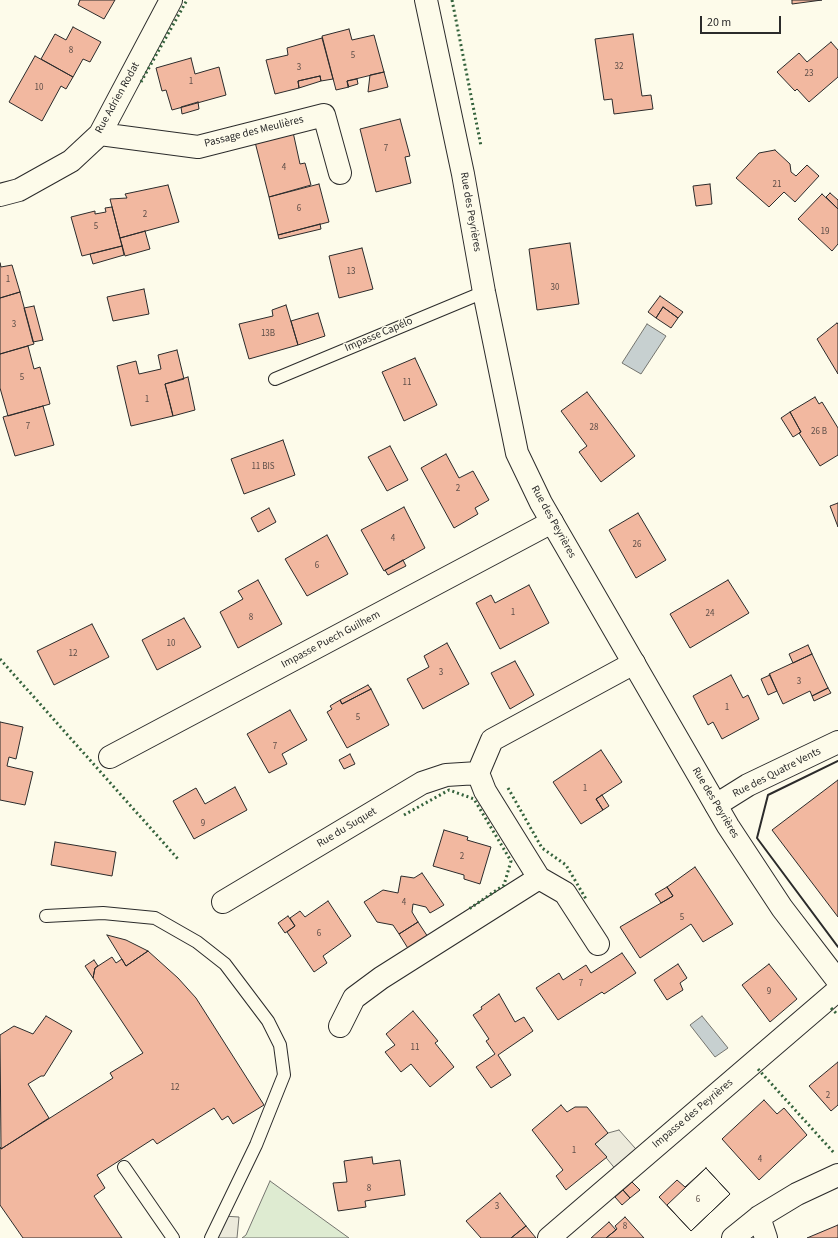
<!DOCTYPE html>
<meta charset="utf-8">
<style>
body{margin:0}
#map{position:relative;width:838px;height:1238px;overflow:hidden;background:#fdfbea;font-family:"Source Sans 3",sans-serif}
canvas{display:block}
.scale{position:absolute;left:700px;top:16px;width:81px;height:18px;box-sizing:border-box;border:2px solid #2b2b2b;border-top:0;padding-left:5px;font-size:12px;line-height:14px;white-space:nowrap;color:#2b2b2b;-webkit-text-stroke:3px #fdfbea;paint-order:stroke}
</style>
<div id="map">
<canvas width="838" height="1238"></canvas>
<div class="scale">20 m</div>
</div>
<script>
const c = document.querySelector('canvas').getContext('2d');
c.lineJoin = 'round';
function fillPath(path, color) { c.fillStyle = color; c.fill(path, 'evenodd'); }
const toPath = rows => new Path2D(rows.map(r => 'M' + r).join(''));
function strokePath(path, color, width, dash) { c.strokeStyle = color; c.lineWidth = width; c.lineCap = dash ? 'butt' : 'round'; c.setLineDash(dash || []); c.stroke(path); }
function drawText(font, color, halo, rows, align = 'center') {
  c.font = font + ' "Source Sans 3",sans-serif'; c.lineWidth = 3; c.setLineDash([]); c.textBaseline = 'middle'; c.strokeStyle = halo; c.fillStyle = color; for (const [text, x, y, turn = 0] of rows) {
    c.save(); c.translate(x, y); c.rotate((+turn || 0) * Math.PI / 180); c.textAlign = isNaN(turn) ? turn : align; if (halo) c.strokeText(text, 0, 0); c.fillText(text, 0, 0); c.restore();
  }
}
const green = toPath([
 [270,1181,349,1238,242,1238,246,1235,270,1181]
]);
fillPath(green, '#deebd1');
strokePath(green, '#74746e', 1);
const parking = toPath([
 [619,1130,643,1157,621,1176,595,1144,608,1133,619,1130],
 [223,1216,239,1217,237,1238,212,1238,223,1216]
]);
fillPath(parking, '#eceadb');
strokePath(parking, '#74746e', 1);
const water = toPath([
 [647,324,666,336,641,374,622,363,647,324],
 [702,1016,728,1048,715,1057,690,1025,702,1016]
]);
fillPath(water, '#c7d0d0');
strokePath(water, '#74746e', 1);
const building = toPath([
 [80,0,115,0,104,19,78,5,80,0],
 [792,0,822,0,792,4,792,0],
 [73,27,101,42,90,62,83,59,73,77,41,59,55,34,66,40,73,27],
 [349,29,352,40,374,35,384,72,347,81,349,87,336,90,322,36,349,29],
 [633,34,642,96,651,95,653,109,614,114,612,99,604,100,595,39,633,34],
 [322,38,333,79,321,81,320,76,298,81,299,88,275,94,266,60,288,55,287,48,322,38],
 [831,42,838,50,838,77,809,102,797,89,795,91,777,72,799,53,807,62,831,42],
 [35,56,73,77,66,89,61,86,42,121,9,102,35,56],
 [191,58,195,74,219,67,226,95,172,110,166,90,162,91,156,68,191,58],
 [384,72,388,87,368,92,370,75,384,72],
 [320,76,321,81,299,88,298,81,320,76],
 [357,79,358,84,348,87,347,81,357,79],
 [198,102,199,109,182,114,181,107,198,102],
 [400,119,410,156,405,157,411,183,376,192,360,129,400,119],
 [293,132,300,164,305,163,311,185,269,197,255,142,293,132],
 [775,150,790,164,791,172,796,176,807,165,819,176,795,202,784,192,769,207,736,178,759,153,775,150],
 [319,184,329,222,278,235,269,197,319,184],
 [710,184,712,204,696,206,693,186,710,184],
 [168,185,179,222,120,238,110,199,127,198,125,194,168,185],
 [830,193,838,200,838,209,826,197,830,193],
 [822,194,838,209,838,244,832,251,798,219,822,194],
 [112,207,122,246,82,256,71,217,95,211,95,214,106,212,105,208,112,207],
 [320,224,321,229,279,239,278,235,320,224],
 [145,231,150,249,125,256,120,238,145,231],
 [570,243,579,304,537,310,529,249,570,243],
 [122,246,124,255,93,264,90,254,122,246],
 [362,248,373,289,339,298,329,256,362,248],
 [0,263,1,267,12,265,20,292,0,298,0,263],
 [144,289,149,314,113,321,107,297,144,289],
 [20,292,34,344,0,354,0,298,20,292],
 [660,296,683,312,678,318,663,307,656,318,648,312,660,296],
 [286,305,298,345,249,359,239,324,273,316,272,310,286,305],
 [34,306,43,340,33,342,24,308,34,306],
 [663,307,678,318,671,328,656,318,663,307],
 [318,313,325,336,298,345,291,321,318,313],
 [837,323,838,324,838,374,817,339,837,323],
 [28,346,34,369,40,367,50,404,8,416,0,388,0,354,28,346],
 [177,350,184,379,165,384,173,416,131,426,117,366,136,361,139,374,161,369,158,355,177,350],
 [415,358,437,405,404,421,382,372,415,358],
 [188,377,195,410,173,416,165,384,188,377],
 [587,392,635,456,601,482,579,452,587,446,561,411,587,392],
 [815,397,819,404,822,402,838,428,838,455,820,466,799,433,801,432,790,412,815,397],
 [43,406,54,445,15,456,3,417,43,406],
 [790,412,801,432,793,437,781,418,790,412],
 [283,440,295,475,244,494,231,459,283,440],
 [390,446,408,480,387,491,368,457,390,446],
 [446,454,459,478,473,471,489,500,475,508,478,514,454,528,421,468,446,454],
 [838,503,838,527,830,506,838,503],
 [404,507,425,548,384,571,361,530,404,507],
 [269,508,276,522,258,532,251,518,269,508],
 [638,513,666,560,636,578,609,530,638,513],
 [327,535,348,574,307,596,285,559,327,535],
 [403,560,406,566,388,575,385,570,403,560],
 [258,580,282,624,238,648,220,612,243,599,238,591,258,580],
 [728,580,749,613,690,648,670,614,728,580],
 [529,585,549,623,500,649,476,603,491,595,495,603,529,585],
 [184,618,201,647,157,670,142,640,184,618],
 [92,624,109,657,54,685,37,651,92,624],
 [447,643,469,684,423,709,407,679,429,667,424,656,447,643],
 [808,645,812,654,793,663,789,654,808,645],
 [812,654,828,688,812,696,810,691,783,704,769,674,812,654],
 [515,661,534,695,510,709,491,673,515,661],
 [731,675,743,698,748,695,759,719,722,739,713,722,708,725,693,696,731,675],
 [770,675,777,691,768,695,761,679,770,675],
 [368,685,371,689,342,704,340,700,368,685],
 [828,688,831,693,814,701,812,696,828,688],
 [371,689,389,725,347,748,327,712,332,709,330,706,340,700,342,704,371,689],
 [290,710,307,740,282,754,287,764,269,773,247,734,290,710],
 [0,722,23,727,16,759,9,757,7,766,33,772,25,805,0,800,0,722],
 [601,750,622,782,596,799,603,810,581,824,553,782,601,750],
 [350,754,355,764,344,769,339,760,350,754],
 [838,780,838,917,772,830,838,780],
 [235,787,247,810,194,839,173,801,196,788,205,804,235,787],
 [602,795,609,806,603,810,596,799,602,795],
 [444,830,468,837,467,840,491,847,480,884,464,879,464,875,433,866,444,830],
 [55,842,116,852,112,876,51,865,55,842],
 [695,867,733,924,703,942,691,924,640,958,620,927,673,896,667,887,695,867],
 [422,873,444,905,430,913,426,907,413,904,412,912,418,922,399,934,393,925,377,922,364,902,383,890,398,893,401,876,414,878,422,873],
 [667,887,673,896,661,903,655,894,667,887],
 [328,901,351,936,323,956,327,963,314,972,287,932,295,926,290,918,300,911,305,917,328,901],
 [288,916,295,926,285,933,278,923,288,916],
 [418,922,428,937,409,950,399,934,418,922],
 [107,935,126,940,148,951,126,966,107,935],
 [148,951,178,978,196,998,264,1105,233,1124,228,1116,222,1120,214,1108,157,1144,153,1139,97,1175,105,1188,94,1196,122,1238,23,1238,0,1205,0,1147,1,1149,113,1078,110,1073,143,1053,93,978,95,968,112,957,116,963,122,959,126,966,148,951],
 [622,953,636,973,604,994,602,992,558,1020,536,988,559,973,563,980,586,965,591,973,622,953],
 [94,960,98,966,95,968,93,978,85,966,94,960],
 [678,964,687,978,680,983,683,990,667,1000,654,980,678,964],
 [769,964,797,999,770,1022,742,985,769,964],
 [499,994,515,1022,524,1017,533,1031,498,1055,511,1075,491,1088,476,1067,495,1054,486,1041,489,1039,473,1015,482,1009,481,1007,499,994],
 [413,1011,438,1041,435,1043,454,1067,430,1087,411,1064,401,1072,385,1052,395,1045,386,1034,413,1011],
 [46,1016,72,1031,44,1076,41,1076,28,1084,49,1118,1,1149,0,1035,14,1026,33,1034,46,1016],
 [838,1062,838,1105,831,1111,809,1086,838,1062],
 [764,1100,777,1114,784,1108,807,1135,759,1180,722,1139,764,1100],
 [561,1105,567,1112,575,1107,587,1107,608,1133,595,1144,607,1157,566,1190,556,1176,563,1170,532,1130,561,1105],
 [372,1157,373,1164,400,1160,405,1195,365,1201,366,1207,338,1211,333,1183,347,1182,344,1161,372,1157],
 [706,1168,730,1194,691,1231,667,1205,706,1168],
 [706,1168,730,1194,691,1231,659,1197,677,1180,685,1187,706,1168],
 [632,1182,640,1190,630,1198,623,1190,632,1182],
 [623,1190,630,1198,622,1205,615,1197,623,1190],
 [500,1193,526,1226,511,1238,481,1238,466,1221,500,1193],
 [625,1217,644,1238,606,1238,617,1229,615,1226,625,1217],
 [609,1222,616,1230,606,1238,591,1238,609,1222],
 [838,1225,838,1238,807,1238,838,1225],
 [526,1226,536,1238,511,1238,526,1226]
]);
fillPath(building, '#f2b8a0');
strokePath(building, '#2b2b2b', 1);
const service = toPath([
 [275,379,484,292],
 [46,916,103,913,155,918,197,942,225,964,268,1021,280,1045,284,1075,256,1145,211,1238],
 [124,1167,173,1238]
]);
const minor = toPath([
 [100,134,198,147,324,115,340,173],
 [0,195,19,190,71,161,100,134,171,0],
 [110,757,552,522],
 [716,805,748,785,838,742],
 [539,878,565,893,598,944],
 [223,902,422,783,446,775,478,773,492,740,634,663],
 [340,1026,354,998,381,978,539,878,485,791,478,773],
 [759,1217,766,1238],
 [549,1238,838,990],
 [733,1238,759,1217,797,1194,838,1175]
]);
const tertiary = toPath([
 [426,0,463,174,484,292,517,453,541,503,728,826,782,908,838,981]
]);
strokePath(service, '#2b2b2b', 14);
strokePath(minor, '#2b2b2b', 24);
strokePath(tertiary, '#2b2b2b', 24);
strokePath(service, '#fdfbea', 12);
strokePath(minor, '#fdfbea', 22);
strokePath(tertiary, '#fdfbea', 22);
strokePath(toPath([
 [452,0,481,146],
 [141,82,187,0],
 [0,659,178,859],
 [508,788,542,848,566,865,586,899],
 [404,815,449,790,474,799,511,861,504,885,469,909],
 [831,1008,838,1015],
 [758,1069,835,1154]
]), '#34623c', 3, [2, 3]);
strokePath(toPath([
 [838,761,768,795,757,838,838,947]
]), '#2b2b2b', 2);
drawText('9px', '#5d4e48', null, [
 ["8",71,51],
 ["5",353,56],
 ["32",619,67],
 ["3",299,68],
 ["23",809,74],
 ["1",191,82],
 ["10",39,88],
 ["7",386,149],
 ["4",284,168],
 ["21",777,185],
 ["6",299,209],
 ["2",145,215],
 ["5",96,227],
 ["19",825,232],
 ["13",351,272],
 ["1",8,280],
 ["30",555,288],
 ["3",14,325],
 ["13B",268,334],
 ["5",22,378],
 ["11",407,383],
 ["1",147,400],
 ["7",28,427],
 ["28",594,428],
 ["26 B",819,432],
 ["11 BIS",263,467],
 ["2",458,489],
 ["4",393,539],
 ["26",637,545],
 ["6",317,566],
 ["1",513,613],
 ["24",710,614],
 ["8",251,618],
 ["10",171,644],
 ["12",73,654],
 ["3",441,673],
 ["3",799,682],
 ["1",727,708],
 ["5",358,718],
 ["7",275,747],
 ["1",585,789],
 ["9",203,824],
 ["2",462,857],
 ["4",404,903],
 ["5",682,918],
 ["6",319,934],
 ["7",581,984],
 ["9",769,992],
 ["11",415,1048],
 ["12",175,1088],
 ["2",828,1096],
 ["1",574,1151],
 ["4",760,1160],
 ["8",369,1189],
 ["6",698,1200],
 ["3",497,1207],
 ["8",625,1227]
]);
drawText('11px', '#2b2b2b', '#fdfbea', [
 ["Rue Adrien Rodat",118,98,-61],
 ["Passage des Meulières",254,132,-14],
 ["Rue des Peyrières",470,212,80],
 ["Impasse Capélo",379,335,-23],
 ["Rue des Peyrières",553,522,61],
 ["Impasse Puech Guilhem",331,640,-28],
 ["Rue des Quatre Vents",777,773,-27],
 ["Rue des Peyrières",715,803,59],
 ["Rue du Suquet",347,828,-31],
 ["Impasse des Peyrières",693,1114,-40]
]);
</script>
